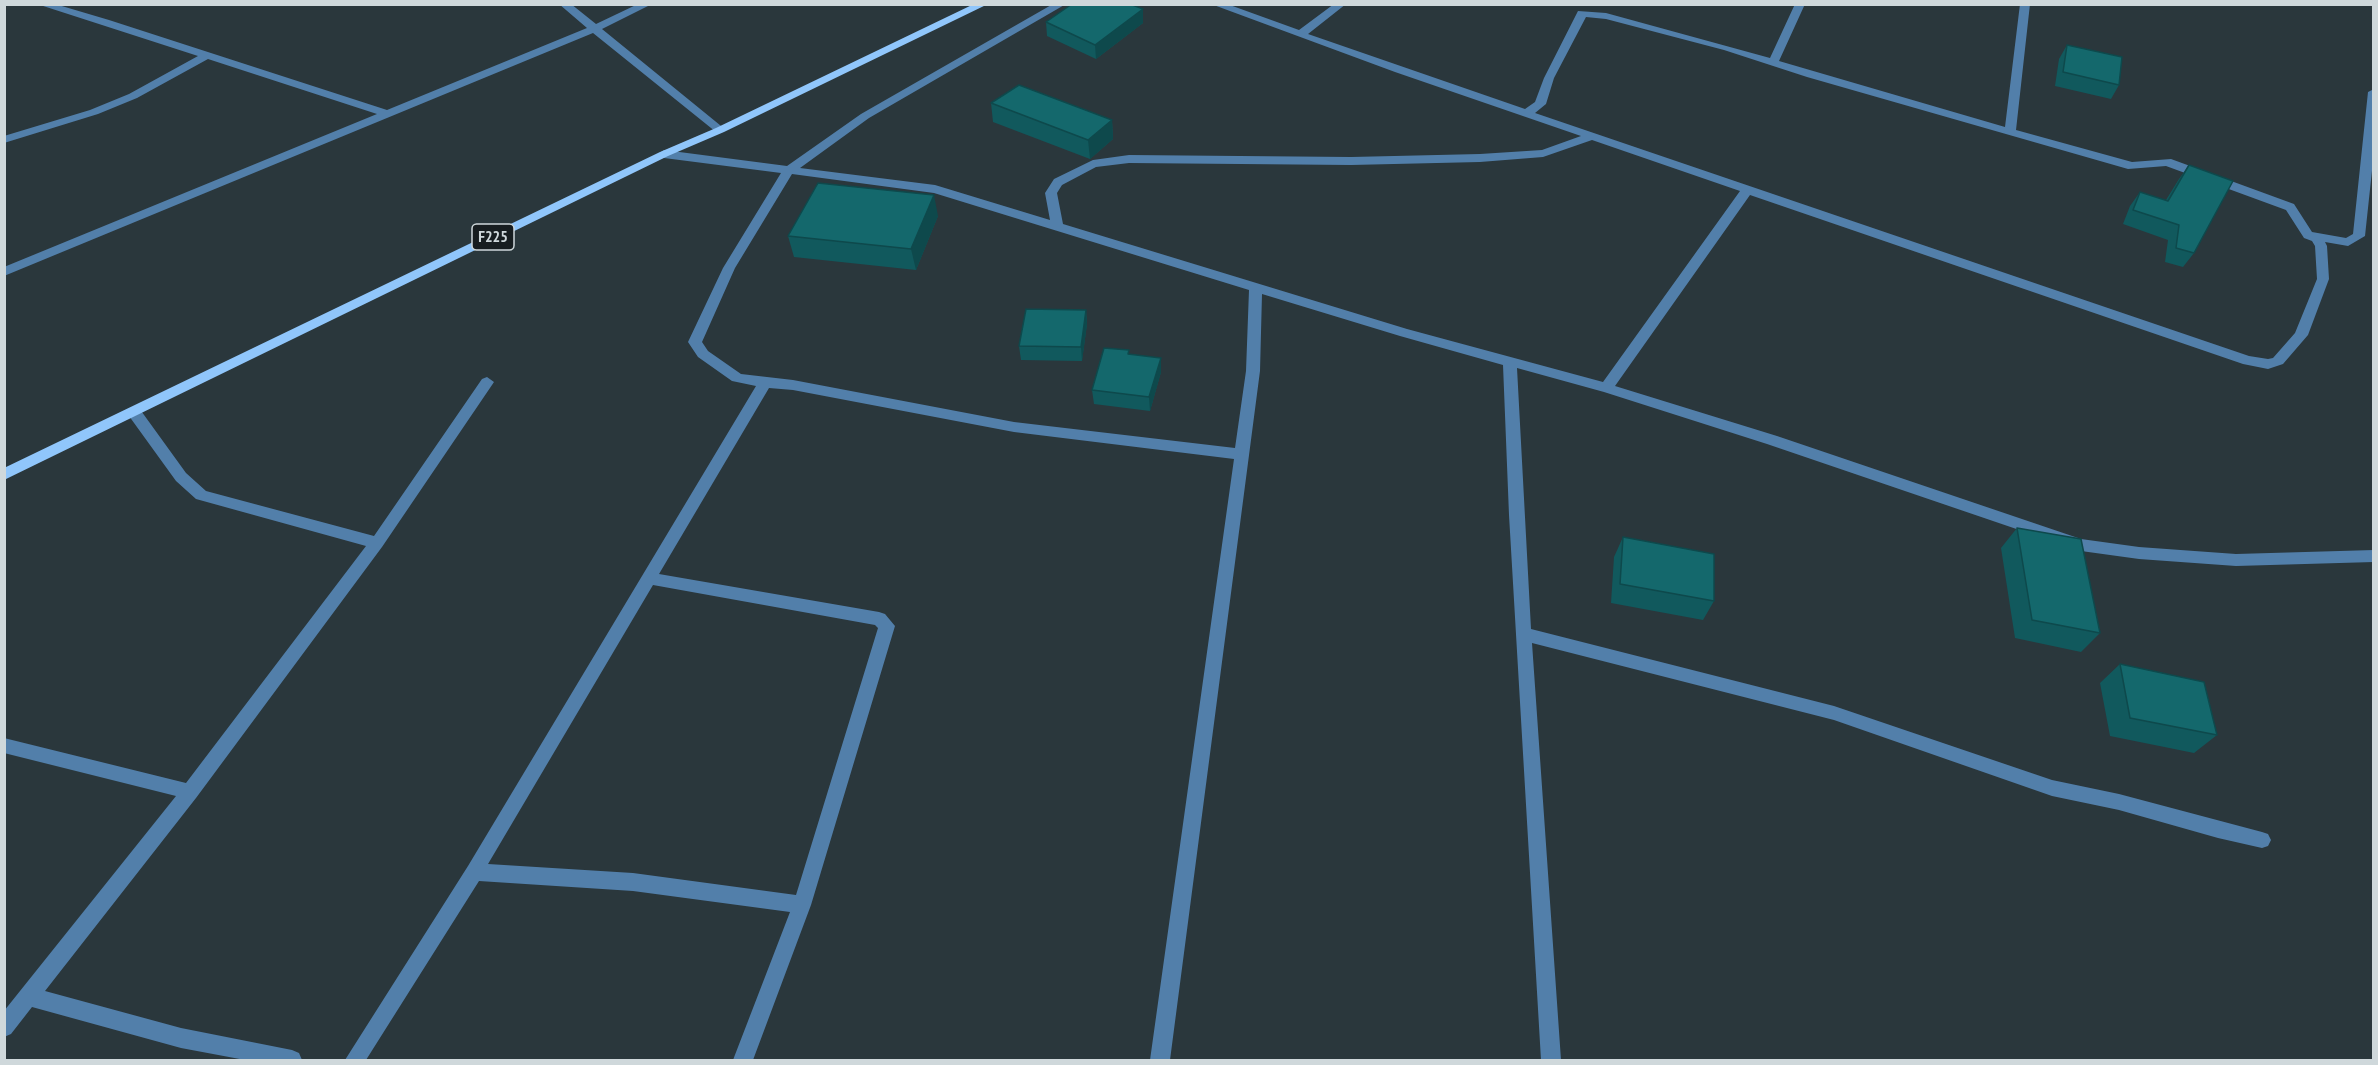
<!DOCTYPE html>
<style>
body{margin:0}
#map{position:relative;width:2378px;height:1065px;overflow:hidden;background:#2a373c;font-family:"PT Sans Narrow",sans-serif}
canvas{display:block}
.frame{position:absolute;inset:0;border:6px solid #cfd8db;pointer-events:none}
</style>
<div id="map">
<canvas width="2378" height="1065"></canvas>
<div class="frame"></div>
</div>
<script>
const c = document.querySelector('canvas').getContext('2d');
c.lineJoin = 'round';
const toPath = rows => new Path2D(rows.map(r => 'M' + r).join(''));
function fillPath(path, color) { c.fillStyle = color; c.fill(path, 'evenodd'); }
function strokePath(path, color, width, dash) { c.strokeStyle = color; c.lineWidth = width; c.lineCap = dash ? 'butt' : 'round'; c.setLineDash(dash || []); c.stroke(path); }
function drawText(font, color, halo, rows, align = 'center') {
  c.font = font + ' "PT Sans Narrow",sans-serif'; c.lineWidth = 4.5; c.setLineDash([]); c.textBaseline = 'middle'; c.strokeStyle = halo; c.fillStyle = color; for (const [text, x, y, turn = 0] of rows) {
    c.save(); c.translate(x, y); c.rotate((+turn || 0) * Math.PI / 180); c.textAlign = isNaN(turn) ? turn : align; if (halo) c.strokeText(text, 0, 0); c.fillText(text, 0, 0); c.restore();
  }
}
fillPath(toPath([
 [37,4,55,4,109,20,387,110,587,28,559,4,571,4,596,24,638,4,652,4,602,29,726,130,720,133,716,132,593,33,4,276,4,267,377,114,208,59,137,98,98,114,4,143,4,136,90,110,129,94,198,56,37,4],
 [1053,4,1066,4,869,118,800,168,935,185,1050,220,1045,193,1054,179,1093,160,1129,155,1351,157,1480,154,1542,150,1581,136,1395,72,1211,4,1227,4,1299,30,1334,4,1346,4,1308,34,1525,109,1535,102,1544,78,1578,11,1606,13,1770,58,1795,4,1805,4,1779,61,2005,127,2020,4,2030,4,2016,130,2132,162,2171,159,2294,204,2312,232,2346,238,2353,234,2368,92,2374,89,2374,152,2365,236,2348,246,2325,242,2327,246,2329,279,2308,335,2283,364,2268,369,2243,364,1750,195,1615,386,1777,436,2081,539,2139,547,2236,554,2374,550,2374,562,2236,566,2139,559,2081,551,1767,444,1604,392,1517,368,1531,629,1834,706,2052,780,2119,794,2262,832,2268,834,2271,840,2268,846,2262,848,2218,838,2119,810,2052,796,1834,720,1532,643,1561,1060,1541,1060,1509,515,1503,365,1400,336,1262,294,1260,371,1170,1060,1150,1060,1234,459,1014,432,793,390,769,388,659,574,879,612,885,614,895,626,811,905,753,1060,733,1060,790,912,633,891,479,881,366,1060,345,1060,468,866,756,386,732,381,698,357,688,342,723,268,781,173,664,158,658,154,664,150,787,166,861,114,1053,4],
 [1586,17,1606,19,1724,50,1807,77,2128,169,2166,166,2286,210,2304,238,2312,241,2315,246,2317,279,2295,333,2273,358,2268,359,2249,356,1535,113,1546,104,1554,78,1586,17],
 [1592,140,1740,191,1603,382,1407,329,1063,224,1057,193,1062,185,1096,167,1129,163,1351,165,1480,162,1543,157,1592,140],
 [792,174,934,193,1249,290,1246,371,1235,448,1014,422,793,380,741,374,708,351,702,342,735,268,792,174],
 [653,585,875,625,878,628,796,895,633,873,488,864,653,585],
 [487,377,494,382,492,385,382,547,196,798,45,991,181,1028,292,1050,299,1053,302,1060,245,1060,181,1048,32,1007,11,1034,4,1037,4,1011,176,796,4,753,4,738,186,783,366,546,196,499,176,481,129,416,127,412,129,408,139,408,186,473,206,491,374,536,482,379,487,377]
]), '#527faa');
fillPath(toPath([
 [974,4,988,4,724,132,668,156,4,480,4,468,660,152,716,128,974,4]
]), '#90c6fb');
fillPath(toPath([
 [1143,9,1143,23,1096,59,1047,36,1046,22],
 [2067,45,2119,85,2111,99,2055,86,2059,59],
 [991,103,1112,120,1113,139,1090,159,993,122],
 [2189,165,2194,253,2183,267,2165,262,2168,240,2123,224,2130,206,2140,192,2166,200,2179,179],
 [938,216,916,270,794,257,788,236],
 [1086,310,1087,324,1082,361,1021,360,1019,346],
 [1129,354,1161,358,1161,372,1150,411,1094,404,1092,390],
 [2017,528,2100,633,2081,652,2015,638,2001,548],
 [1623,537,1714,601,1703,620,1611,603,1614,557],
 [2120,664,2217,735,2194,753,2110,736,2100,683]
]), '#11595d');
fillPath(toPath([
 [1143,9,1143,23,1096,59,1095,45],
 [1112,120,1113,139,1090,159,1088,140],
 [934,195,938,216,916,270,911,249],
 [1086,310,1087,324,1082,361,1081,347],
 [1161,358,1161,372,1150,411,1149,397]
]), '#0e494c');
const building = toPath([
 [1072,4,1130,4,1143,9,1095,45,1046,22,1072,4],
 [2067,45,2122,57,2119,85,2063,72,2067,45],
 [1019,85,1112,120,1088,140,991,103,1019,85],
 [2189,165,2233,181,2194,253,2176,248,2179,225,2133,210,2140,192,2168,201,2189,165],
 [818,183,934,195,911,249,788,236,818,183],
 [1026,309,1086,310,1081,347,1019,346,1026,309],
 [1104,348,1129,350,1128,354,1161,358,1149,397,1092,390,1104,348],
 [2017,528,2081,539,2100,633,2032,620,2017,528],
 [1623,537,1714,554,1714,601,1620,584,1623,537],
 [2120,664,2204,682,2217,735,2130,718,2120,664]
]);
fillPath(building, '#14686c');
strokePath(building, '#0e494c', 1.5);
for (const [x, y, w] of [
 [493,237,42]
]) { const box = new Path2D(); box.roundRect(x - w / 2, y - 13, w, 26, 4.5); c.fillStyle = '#171d20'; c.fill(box); strokePath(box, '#cfd8db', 1.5); }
drawText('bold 16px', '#cfd8db', null, [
 ["F225",493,237]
]);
</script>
